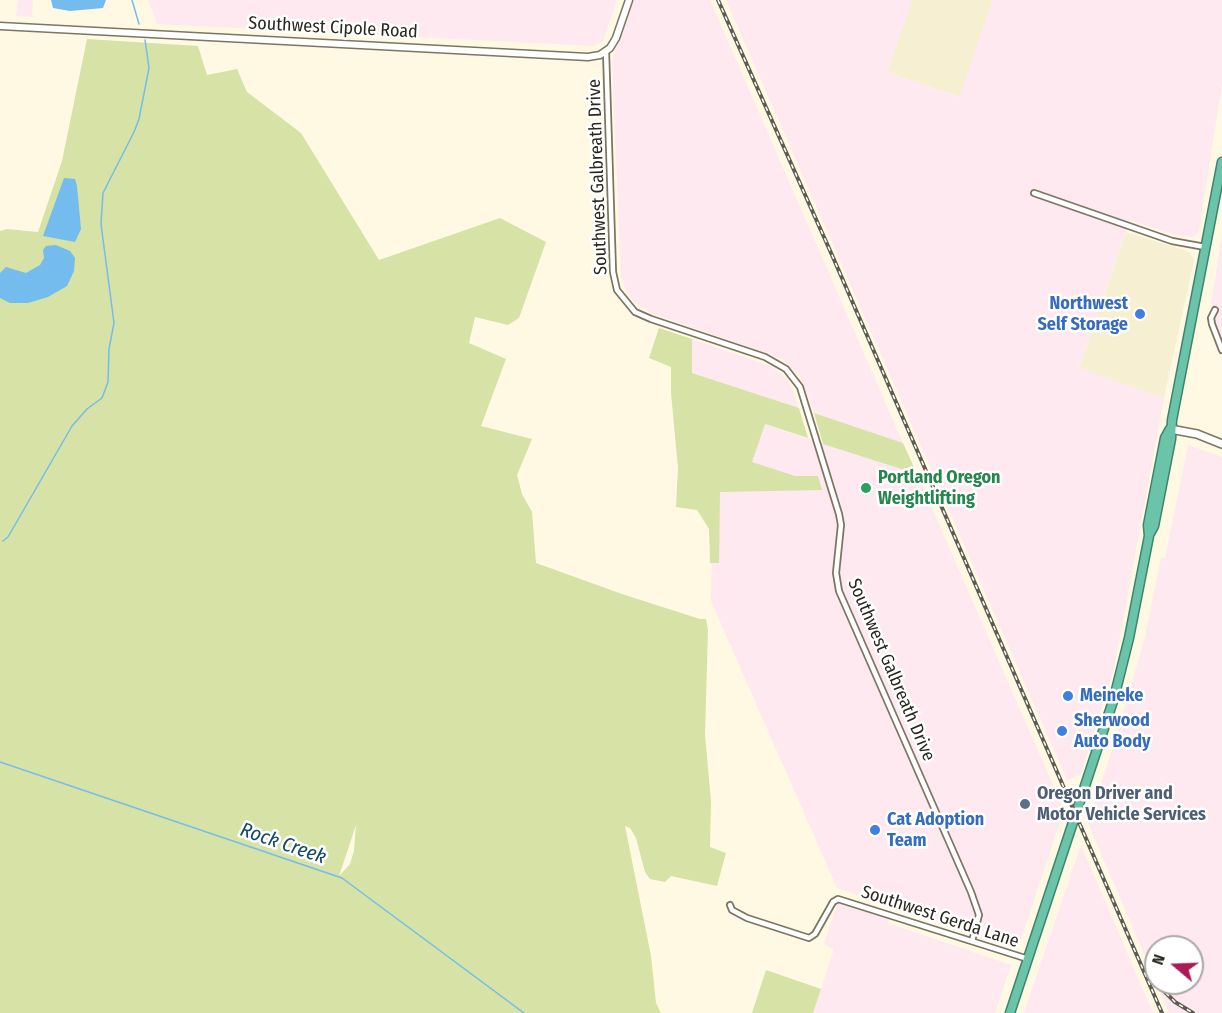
<!DOCTYPE html>
<style>
body{margin:0}
#map{position:relative;width:1222px;height:1013px;overflow:hidden;background:#fff9e4;font-family:"Fira Sans Condensed",sans-serif}
canvas{display:block}
.north{position:absolute;left:1144px;top:935px;width:60px;height:60px;box-sizing:border-box;background:#fff;border:2px solid #aaa9a6;border-radius:50%;rotate:289deg;font-size:16px;font-weight:700;line-height:24px;text-align:center;color:#2a2820}
.north::after{content:'';display:block;margin:auto;width:21px;height:27px;background:#aa1b56;clip-path:polygon(50% 0,100% 100%,50% 72%,0 100%)}
</style>
<div id="map">
<canvas width="1222" height="1013"></canvas>
<div class="north">N</div>
</div>
<script>
const c = document.querySelector('canvas').getContext('2d');
c.lineJoin = 'round';
function fillPath(path, color) { c.fillStyle = color; c.fill(path, 'evenodd'); }
const toPath = rows => new Path2D(rows.map(r => 'M' + r).join(''));
function strokePath(path, color, width, dash) { c.strokeStyle = color; c.lineWidth = width; c.lineCap = dash ? 'butt' : 'round'; c.setLineDash(dash || []); c.stroke(path); }
function drawText(font, color, halo, rows, align = 'center') {
  c.font = font + ' "Fira Sans Condensed",sans-serif'; c.lineWidth = 5; c.setLineDash([]); c.textBaseline = 'middle'; c.strokeStyle = halo; c.fillStyle = color; for (const [text, x, y, turn = 0] of rows) {
    c.save(); c.translate(x, y); c.rotate((+turn || 0) * Math.PI / 180); c.textAlign = isNaN(turn) ? turn : align; if (halo) c.strokeText(text, 0, 0); c.fillText(text, 0, 0); c.restore();
  }
}
fillPath(toPath([
 [912,0,993,0,960,97,887,72],
 [1126,232,1190,252,1194,260,1164,398,1079,369]
]), '#f7efd2');
fillPath(toPath([
 [18,0,33,0,32,15,35,17,16,16],
 [148,0,617,0,603,41,594,46,157,24],
 [633,0,710,0,903,443,814,413,801,378,782,359,651,313,632,301,626,291,621,277,612,61],
 [726,0,912,0,887,72,959,97,993,0,1222,0,1222,85,1199,230,1196,235,1192,237,1175,235,1130,220,1079,368,1164,398,1114,669,1081,774,1067,780],
 [1222,233,1222,340,1211,307],
 [692,339,773,367,788,380,799,408,692,373],
 [714,408,917,474,1064,810,1019,945,1015,947,837,888,711,601],
 [1188,445,1222,457,1222,1013,1169,1013,1156,983,1192,983,1192,947,1156,947,1156,982,1088,823,1115,741,1145,637,1161,558,1165,558],
 [1081,845,1153,1013,1024,1013],
 [840,896,891,913,888,923,1011,965,995,1013,813,1013,834,949,824,944]
]), '#fde9ef');
fillPath(toPath([
 [87,39,198,46,207,75,237,69,247,92,301,133,379,260,500,218,546,242,519,318,508,325,475,317,469,343,506,359,481,426,532,439,517,475,522,494,532,512,536,563,622,594,700,619,706,619,708,630,705,735,711,801,710,847,726,853,717,886,671,876,665,882,650,879,645,872,636,838,630,828,625,826,651,956,656,1003,661,1013,0,1013,0,231,7,229,38,232,62,161],
 [356,825,354,851,350,864,339,876],
 [659,328,692,339,692,373,799,408,808,438,765,424,752,462,795,476,818,476,822,490,720,492,719,563,710,563,709,529,697,510,676,507,678,468,671,393,671,367,649,358],
 [814,413,903,443,917,474,823,444],
 [766,970,821,989,813,1013,752,1013]
]), '#d6e2a6');
fillPath(toPath([
 [51,0,106,0,103,8,70,11,53,8],
 [64,178,75,179,77,186,81,229,75,242,43,236],
 [56,245,70,251,75,258,74,271,67,286,48,297,28,303,10,303,0,298,0,273,6,267,26,273,40,265,44,258,43,250,46,246]
]), '#74bced');
strokePath(toPath([
 [132,0,139,24],
 [3,541,8,537,72,426,87,409,102,398,108,382,109,349,114,323,101,224,103,193,134,132,139,119,149,68,145,40],
 [0,762,342,878,524,1013]
]), '#74bced', 1.5);
const minor = toPath([
 [606,51,613,272,617,290,635,312,651,319,765,357,786,369,800,387,839,514,841,525,836,573,839,591,971,892,979,915,972,941],
 [1034,193,1172,241,1205,247],
 [1215,310,1211,318,1212,324,1222,350],
 [730,905,732,910,747,918,809,938,815,934,833,902,838,899,1028,959]
]);
const tertiary = toPath([
 [0,26,588,57,600,55,610,48,616,38,629,0]
]);
const secondary = toPath([
 [1170,429,1197,434,1222,444]
]);
const trunk = toPath([
 [1149,535,1154,526,1171,439,1172,420,1222,162],
 [1010,1013,1114,698,1129,638,1149,536,1148,525,1165,438,1170,429]
]);
strokePath(minor, '#7b7663', 8);
strokePath(tertiary, '#7b7663', 9);
strokePath(secondary, '#7b7663', 10);
strokePath(trunk, '#3c846c', 11);
strokePath(minor, '#fff', 4.5);
strokePath(tertiary, '#fff', 6);
strokePath(secondary, '#fff', 7);
strokePath(trunk, '#6bc4aa', 8);
const rail = toPath([
 [718,0,832,255,1162,1013],
 [1153,980,1175,1002,1193,1013]
]);
strokePath(rail, '#5e5b50', 4);
strokePath(rail, '#fff', 1.5, [4.5]);
for (const [x, y, r, color] of [
 [1140,314,6,"#3f7fe0"],
 [866,488,6,"#2e9e5b"],
 [1068,696,6,"#3f7fe0"],
 [1062,731,6,"#3f7fe0"],
 [1025,804,6,"#5c6f8a"],
 [875,830,6,"#3f7fe0"]
]) { const dot = new Path2D(); dot.arc(x, y, r, 0, 2 * Math.PI); c.fillStyle = color; c.fill(dot); strokePath(dot, '#fff', 2); }
drawText('18px', '#2a2820', '#fff', [
 ["Southwest Cipole Road",333,28,3],
 ["Southwest Galbreath Drive",598,177,-92],
 ["Southwest Galbreath Drive",891,670,67],
 ["Southwest Gerda Lane",940,917,18]
]);
drawText('bold 18px', '#366cbe', '#fff', [
 ["Northwest",1128,304,"right"],
 ["Self Storage",1128,325,"right"],
 ["Meineke",1080,696],
 ["Sherwood",1074,721],
 ["Auto Body",1074,742],
 ["Cat Adoption",887,820],
 ["Team",887,841]
], 'left');
drawText('bold 18px', '#27864d', '#fff', [
 ["Portland Oregon",878,478],
 ["Weightlifting",878,499]
], 'left');
drawText('bold 18px', '#4e5e75', '#fff', [
 ["Oregon Driver and",1037,794],
 ["Motor Vehicle Services",1037,815]
], 'left');
drawText('italic 20px', '#114869', '#fff', [
 ["Rock Creek",283,844,19]
]);
</script>
